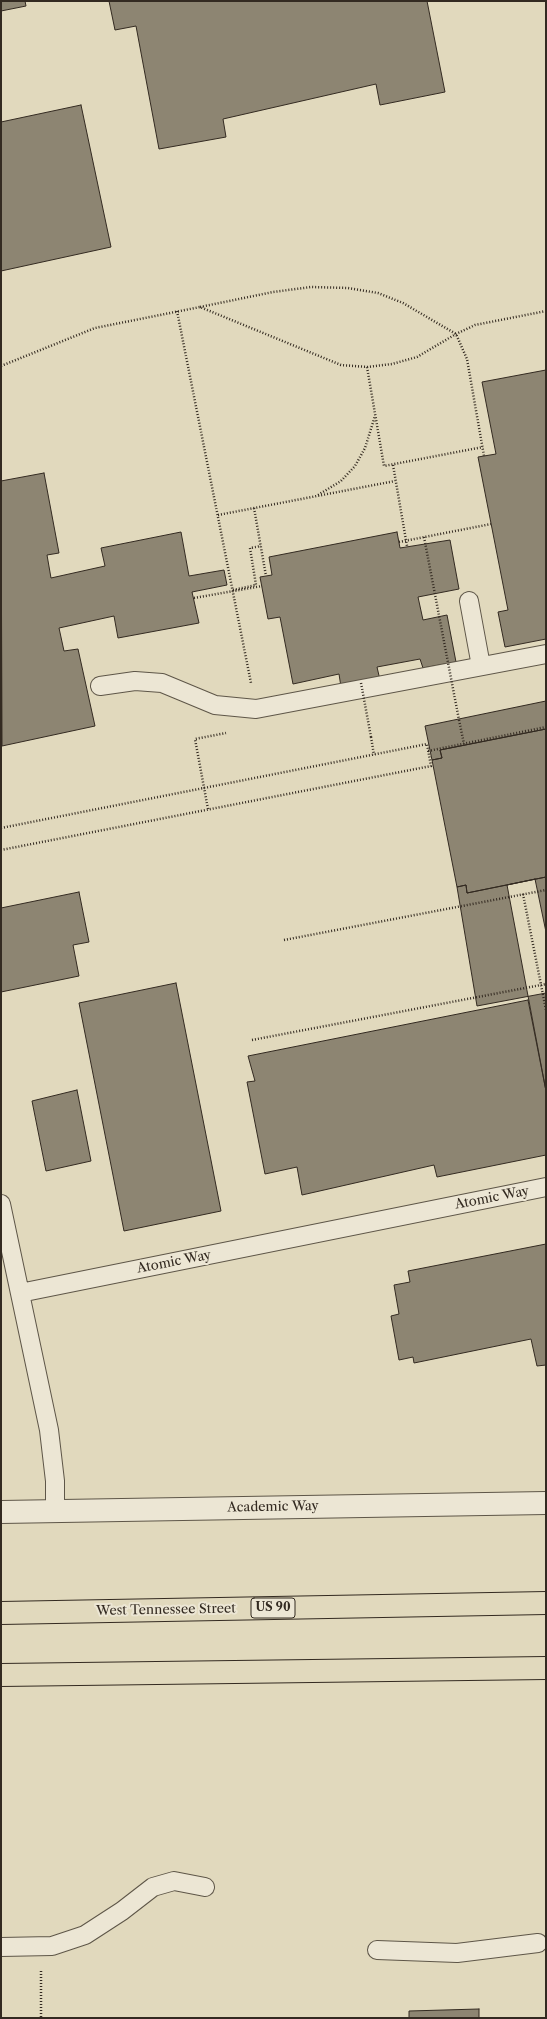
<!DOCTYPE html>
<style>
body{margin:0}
#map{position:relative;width:547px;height:2019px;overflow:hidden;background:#e1d9bd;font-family:"Libre Caslon Text",serif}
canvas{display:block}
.frame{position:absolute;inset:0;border:2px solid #332a21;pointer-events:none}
</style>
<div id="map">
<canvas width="547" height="2019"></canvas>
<div class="frame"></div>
</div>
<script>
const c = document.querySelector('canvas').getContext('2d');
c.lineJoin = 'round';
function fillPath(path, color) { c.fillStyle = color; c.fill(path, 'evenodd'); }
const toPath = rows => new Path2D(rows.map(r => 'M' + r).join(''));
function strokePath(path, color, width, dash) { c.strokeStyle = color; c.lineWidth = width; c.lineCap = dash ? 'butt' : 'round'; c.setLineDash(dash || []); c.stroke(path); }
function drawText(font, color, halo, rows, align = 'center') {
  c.font = font + ' "Libre Caslon Text",serif'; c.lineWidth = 4; c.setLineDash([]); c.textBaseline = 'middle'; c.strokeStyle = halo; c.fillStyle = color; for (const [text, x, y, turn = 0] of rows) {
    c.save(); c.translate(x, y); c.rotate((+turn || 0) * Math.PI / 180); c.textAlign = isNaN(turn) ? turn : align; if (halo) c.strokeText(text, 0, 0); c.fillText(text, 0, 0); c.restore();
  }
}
const building = toPath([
 [1,1,25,1,26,6,1,11,1,1],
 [109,1,427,1,445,92,380,105,376,84,223,119,226,137,159,149,136,26,115,30,109,1],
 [81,105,111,247,1,271,1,122,81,105],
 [546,370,546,639,505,647,498,612,508,610,478,457,496,454,482,382,546,370],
 [44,473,59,553,47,555,51,578,105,566,101,548,181,532,189,576,224,570,227,585,192,592,199,623,118,638,114,616,59,628,64,651,78,649,95,726,2,746,1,481,44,473],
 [397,532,400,548,450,540,459,589,418,597,423,620,447,615,456,662,423,668,420,659,377,667,380,680,341,687,339,674,293,684,280,617,268,619,263,593,260,577,272,575,269,557,397,532],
 [546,701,546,729,440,750,442,758,432,760,425,726,546,701],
 [546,729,546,877,467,893,466,885,457,887,432,760,442,758,440,750,546,729],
 [546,877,546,993,477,1006,457,887,466,885,467,893,546,877],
 [535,879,546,932,546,1091,507,885,535,879],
 [79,892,89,942,73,945,79,976,1,992,1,908,79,892],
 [176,983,221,1211,124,1231,79,1003,176,983],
 [528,1000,546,1091,546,1155,437,1177,434,1165,302,1195,297,1167,265,1174,247,1082,255,1081,248,1056,528,1000],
 [77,1090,91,1161,46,1171,32,1101,77,1090],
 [546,1244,546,1365,537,1366,531,1339,414,1363,413,1357,399,1360,391,1316,399,1314,394,1285,410,1282,408,1271,546,1244],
 [479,2009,479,2018,409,2018,409,2011,479,2009]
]);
fillPath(building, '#8d8572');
strokePath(building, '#332a21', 1);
const service = toPath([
 [469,601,481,666],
 [100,686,135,681,162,683,215,705,256,709,546,654],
 [1,1204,49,1430,55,1481,55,1511],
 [20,1293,546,1187],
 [1,1947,52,1946,85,1935,122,1911,153,1887,174,1881,205,1887],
 [377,1950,457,1953,538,1943]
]);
const minor = toPath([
 [1,1512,546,1503]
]);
const primary = toPath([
 [1,1613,546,1603],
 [1,1675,546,1668]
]);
strokePath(service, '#5e5648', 20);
strokePath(minor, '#5e5648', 24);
strokePath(primary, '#332a21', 24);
strokePath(toPath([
 [200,307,273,292,311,287,348,288,378,293,403,303,456,334,467,359,484,456],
 [177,311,251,683],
 [1,366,95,328,200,307,341,365,367,367,392,364,417,357,456,334,475,325,546,311],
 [367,367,384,466,483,447],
 [393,465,407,546],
 [318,495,341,481,355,466,365,448,375,416],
 [254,508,266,576],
 [218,515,395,481],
 [233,590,256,585,250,548,261,546],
 [459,720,464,744],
 [371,737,374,755],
 [428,751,546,727],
 [208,809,195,739,226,733],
 [1,828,427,744,431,766,1,850],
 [523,894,546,1010],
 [284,940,546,890],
 [252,1040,546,984],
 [41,1971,41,2018]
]), '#332a21', 2.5, [1, 2]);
strokePath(service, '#ece6d4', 18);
strokePath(minor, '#ece6d4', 22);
strokePath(primary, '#e1d9bd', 22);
strokePath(toPath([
 [424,537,459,720],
 [399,542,491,524],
 [194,598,262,586],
 [361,683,371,737]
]), '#332a21', 2.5, [1, 2]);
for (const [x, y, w] of [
 [273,1608,44]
]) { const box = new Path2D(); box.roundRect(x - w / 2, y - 10, w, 20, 3); c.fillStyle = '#ece6d4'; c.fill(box); strokePath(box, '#332a21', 1); }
drawText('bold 12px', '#332a21', null, [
 ["US 90",273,1608]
]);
drawText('13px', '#332a21', '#ece6d4', [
 ["Atomic Way",492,1198,-11],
 ["Atomic Way",174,1262,-11],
 ["Academic Way",273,1507,-1],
 ["West Tennessee Street",166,1610,-1]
]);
</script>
